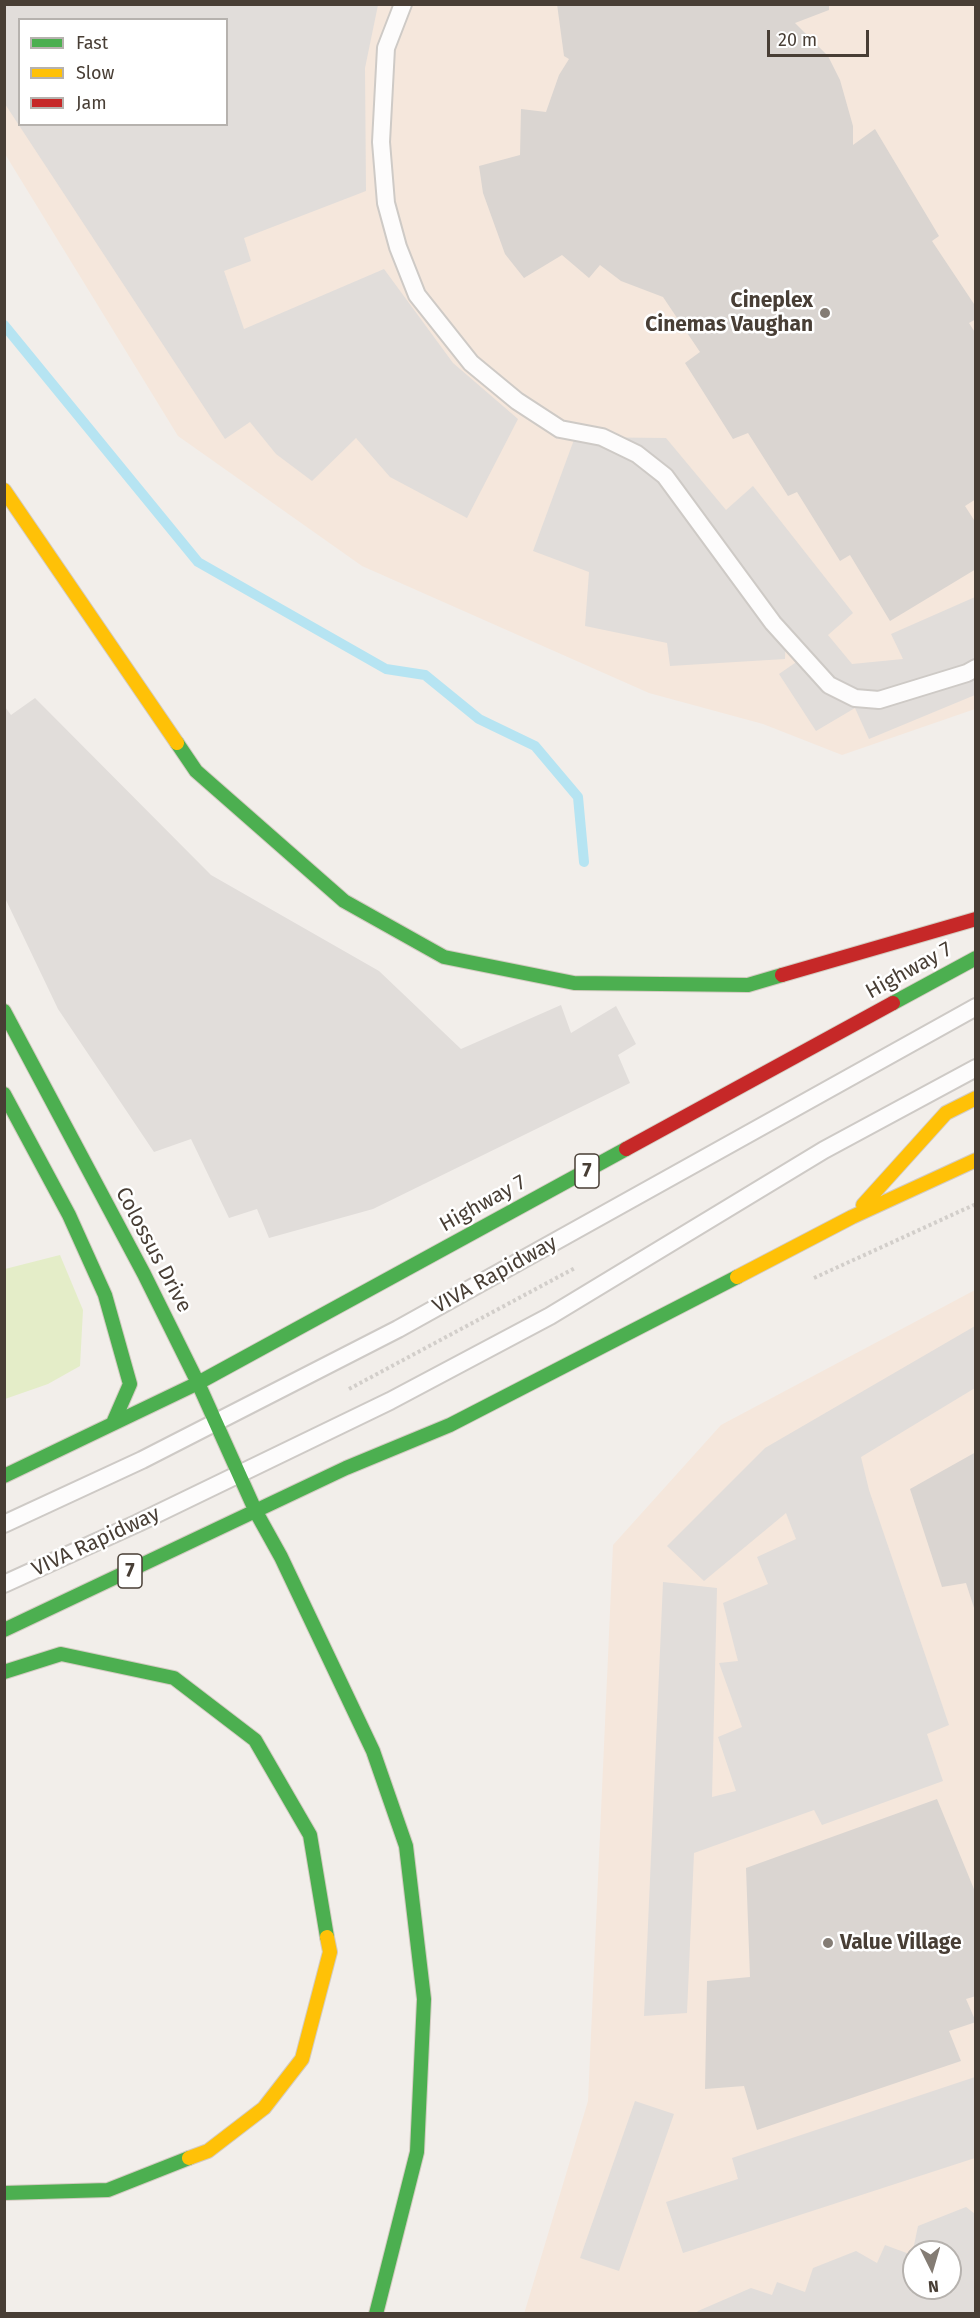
<!DOCTYPE html>
<style>
body{margin:0}
#map{position:relative;width:980px;height:2318px;overflow:hidden;background:#f2eeea;font-family:"Fira Sans",sans-serif}
canvas{display:block}
.frame{position:absolute;inset:0;border:6px solid #483e35;pointer-events:none}
.legend{position:absolute;left:18px;top:18px;width:210px;height:108px;box-sizing:border-box;background:#fff;border:2px solid #b6b2ae;margin:0;padding:8px 10px;list-style:none;font-size:18px;color:#483e35}
.legend li{display:flex;align-items:center;gap:12px;height:30px}
.legend b{width:30px;border:2px solid #b6b2ae}
.north{position:absolute;left:902px;top:2240px;width:60px;height:60px;box-sizing:border-box;background:#fff;border:2px solid #b6b2ae;border-radius:50%;rotate:175deg;font-size:16px;font-weight:700;line-height:24px;text-align:center;color:#483e35}
.north::after{content:'';display:block;margin:auto;width:21px;height:27px;background:#847c74;clip-path:polygon(50% 0,100% 100%,50% 72%,0 100%)}
.scale{position:absolute;left:767px;top:30px;width:102px;height:27px;box-sizing:border-box;border:3px solid #483e35;border-top:0;padding-left:8px;font-size:18px;line-height:21px;white-space:nowrap;color:#483e35;-webkit-text-stroke:4px #fff;paint-order:stroke}
</style>
<div id="map">
<canvas width="980" height="2318"></canvas>
<div class="frame"></div>
<ul class="legend">
<li><b style="height:8px;background:#4caf50"></b>Fast</li>
<li><b style="height:8px;background:#ffc107"></b>Slow</li>
<li><b style="height:8px;background:#c62828"></b>Jam</li>
</ul>
<div class="north">N</div>
<div class="scale">20 m</div>
</div>
<script>
const c = document.querySelector('canvas').getContext('2d');
c.lineJoin = 'round';
function fillPath(path, color) { c.fillStyle = color; c.fill(path, 'evenodd'); }
const toPath = rows => new Path2D(rows.map(r => 'M' + r).join(''));
function strokePath(path, color, width, dash) { c.strokeStyle = color; c.lineWidth = width; c.lineCap = dash ? 'butt' : 'round'; c.setLineDash(dash || []); c.stroke(path); }
function drawText(font, color, halo, rows, align = 'center') {
  c.font = font + ' "Fira Sans",sans-serif'; c.lineWidth = 5; c.setLineDash([]); c.textBaseline = 'middle'; c.strokeStyle = halo; c.fillStyle = color; for (const [text, x, y, turn = 0] of rows) {
    c.save(); c.translate(x, y); c.rotate((+turn || 0) * Math.PI / 180); c.textAlign = isNaN(turn) ? turn : align; if (halo) c.strokeText(text, 0, 0); c.fillText(text, 0, 0); c.restore();
  }
}
fillPath(toPath([
 [5,5,975,5,975,709,842,755,763,724,649,693,362,566,178,436,5,154],
 [20,20,226,20,226,124,20,124],
 [975,1290,975,2313,524,2314,588,2101,613,1545,721,1425],
 [914,2252,950,2252,950,2288,914,2288]
]), '#f5e7dc');
fillPath(toPath([
 [60,1255,83,1310,80,1366,48,1384,5,1399,5,1269]
]), '#e4edc8');
fillPath(toPath([
 [4,5,378,5,365,68,366,191,244,238,251,261,224,271,244,329,384,269,453,363,518,419,467,518,390,477,356,438,312,481,276,454,250,422,225,439,5,104],
 [20,20,226,20,226,124,20,124],
 [575,437,666,438,726,510,753,486,853,613,828,635,852,664,903,659,891,634,975,597,975,695,869,739,855,708,816,731,779,674,805,656,786,633,785,659,670,666,667,643,585,626,589,572,533,551],
 [35,698,211,875,379,971,461,1049,561,1005,571,1033,616,1006,636,1044,618,1055,630,1083,373,1209,269,1238,257,1209,229,1218,191,1139,154,1152,58,1009,5,898,5,707,11,715],
 [975,1326,975,1388,861,1457,869,1490,949,1725,927,1734,943,1781,822,1825,814,1810,694,1853,687,2013,644,2016,663,1582,717,1588,712,1797,736,1791,718,1737,742,1727,719,1663,738,1661,723,1603,768,1584,757,1557,796,1539,786,1513,704,1581,667,1546,765,1448],
 [975,2077,975,2158,683,2253,666,2202,738,2179,732,2158],
 [635,2101,674,2114,619,2271,580,2258],
 [966,2207,975,2214,975,2313,696,2313,698,2311,751,2288,772,2295,777,2282,805,2292,813,2268,856,2251,877,2263,885,2245,912,2255,918,2226],
 [914,2252,950,2252,950,2288,914,2288]
]), '#e1ddda');
strokePath(toPath([
 [4,325,198,562,386,669,425,675,479,719,535,746,578,797,584,862]
]), '#b6e4f2', 10);
fillPath(toPath([
 [557,4,829,4,829,10,795,23,828,56,840,80,853,126,853,145,875,129,939,236,932,241,976,307,976,319,969,323,976,334,976,499,965,506,976,523,976,569,890,621,850,555,840,561,797,492,788,496,748,433,733,439,685,363,700,352,663,297,621,281,600,265,589,278,562,255,524,278,505,254,483,193,479,166,520,155,521,109,546,112,559,75,569,59,564,56],
 [976,1452,976,1611,975,1611,966,1583,942,1587,910,1489],
 [937,1799,976,1894,976,1996,966,1999,976,2022,949,2031,961,2061,757,2130,744,2086,705,2089,707,1981,750,1977,746,1868]
]), '#dad5d1');
const lane = toPath([
 [403,4,386,48,381,142,386,203,398,247,417,295,471,363,517,401,560,429,602,437,637,454,665,476,773,623,829,685,855,698,879,700,967,673,976,668],
 [4,1524,142,1460,398,1329,976,1007],
 [4,1584,138,1523,390,1401,550,1316,824,1150,976,1068]
]);
const fast = toPath([
 [177,743,196,771,344,901,444,957,574,983,748,985,782,975],
 [893,1003,976,958],
 [4,1011,144,1274,198,1383,256,1512],
 [4,1094,69,1215,105,1295,130,1384,113,1423],
 [4,1476,198,1383,626,1149],
 [256,1512,281,1557,373,1751,406,1846,424,1999,417,2152,376,2314],
 [4,1630,346,1468,450,1425,737,1277],
 [4,1672,61,1654,174,1678,255,1740,310,1835,327,1937],
 [4,2193,108,2190,189,2158]
]);
const slow = toPath([
 [4,490,177,743],
 [863,1205,946,1113,976,1098],
 [737,1277,852,1217,976,1160],
 [189,2158,208,2151,264,2108,302,2059,330,1952,327,1937]
]);
const jam = toPath([
 [782,975,976,919],
 [626,1149,893,1003]
]);
strokePath(lane, '#cecac6', 20);
strokePath(fast, '#d3cbc1', 16);
strokePath(slow, '#d3cbc1', 16);
strokePath(jam, '#d3cbc1', 16);
strokePath(toPath([
 [814,1278,976,1204],
 [349,1389,575,1268]
]), '#d2ceca', 4, [3, 3]);
strokePath(lane, '#fdfcfc', 16);
strokePath(fast, '#4caf50', 14);
strokePath(slow, '#ffc107', 14);
strokePath(jam, '#c62828', 14);
for (const [x, y, r, color] of [
 [825,313,6,"#847c74"],
 [828,1943,6,"#847c74"]
]) { const dot = new Path2D(); dot.arc(x, y, r, 0, 2 * Math.PI); c.fillStyle = color; c.fill(dot); strokePath(dot, '#fff', 2); }
for (const [x, y, w] of [
 [587,1171,24],
 [130,1571,24]
]) { const box = new Path2D(); box.roundRect(x - w / 2, y - 17, w, 34, 4.5); c.fillStyle = '#fff'; c.fill(box); strokePath(box, '#483e35', 1.5); }
drawText('bold 20px', '#483e35', null, [
 ["7",587,1171],
 ["7",130,1571]
]);
drawText('bold 21px', '#483e35', '#fff', [
 ["Cineplex",813,301],
 ["Cinemas Vaughan",813,325],
 ["Value Village",840,1943,"left"]
], 'right');
drawText('21px', '#483e35', '#fff', [
 ["Highway 7",909,971,-29],
 ["Highway 7",483,1204,-29],
 ["Colossus Drive",153,1250,62],
 ["VIVA Rapidway",495,1275,-29],
 ["VIVA Rapidway",96,1542,-25]
]);
</script>
